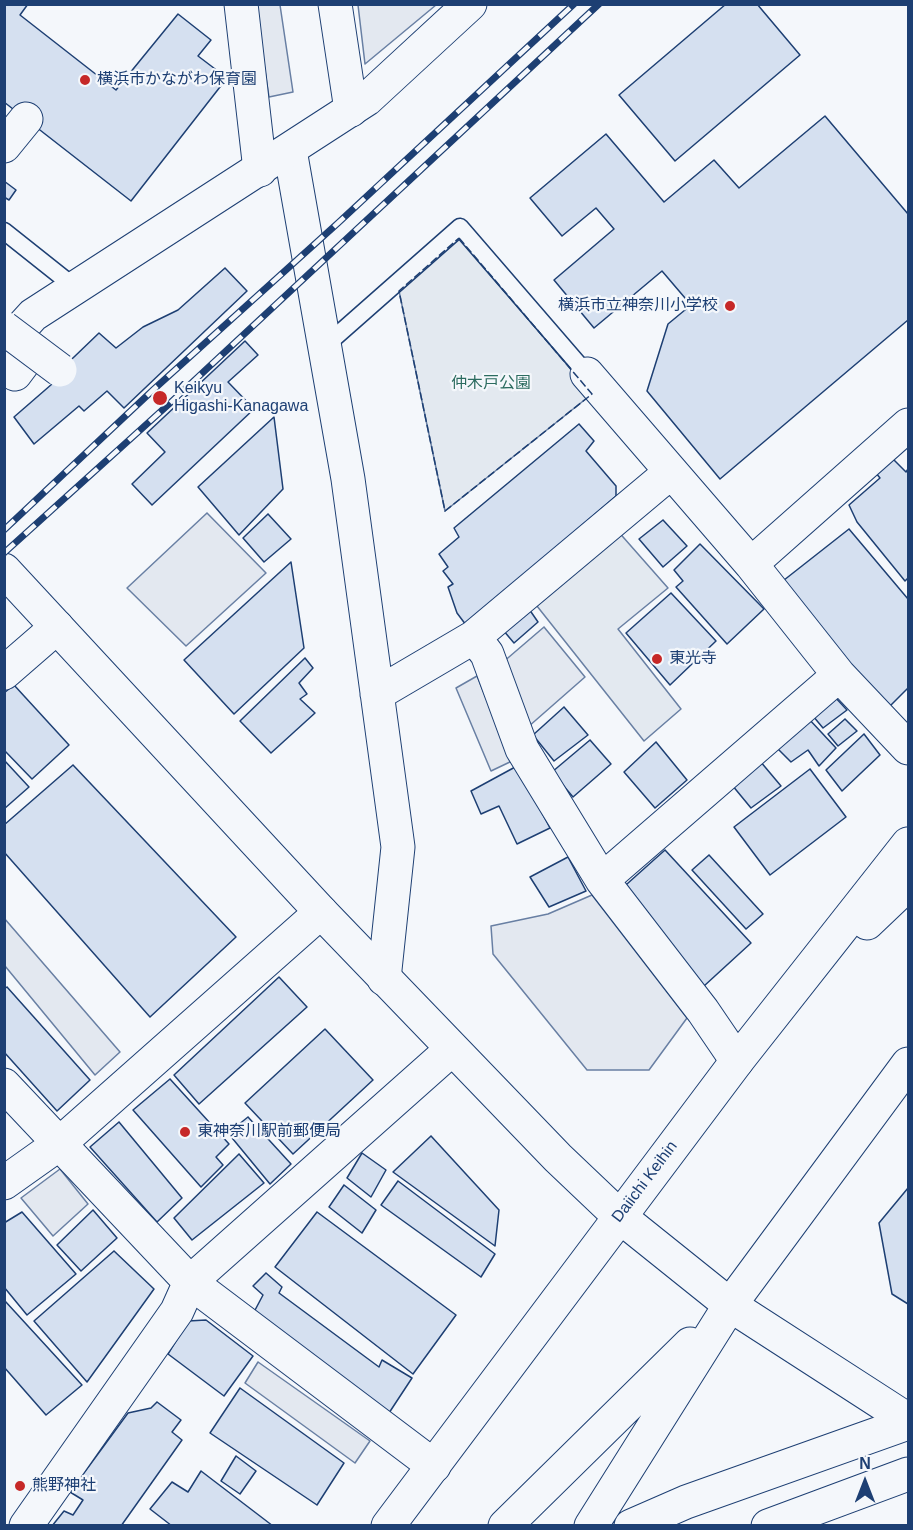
<!DOCTYPE html>
<meta charset="utf-8">
<style>
body{margin:0}
#map{position:relative;width:913px;height:1530px;overflow:hidden;background:#f4f7fb;font-family:Helvetica,sans-serif}
canvas{display:block}
.frame{position:absolute;inset:0;border:6px solid #1d3f73;pointer-events:none}
.north{position:absolute;left:835px;top:1452px;width:60px;height:60px;-webkit-text-stroke:4px #f4f7fb;paint-order:stroke;rotate:0deg;font-size:16px;font-weight:700;line-height:24px;text-align:center;color:#1d3f73}
.north::after{content:'';display:block;margin:auto;width:21px;height:27px;background:#1d3f73;clip-path:polygon(50% 0,100% 100%,50% 72%,0 100%)}
</style>
<div id="map">
<canvas width="913" height="1530"></canvas>
<div class="frame"></div>
<div class="north">N</div>
</div>
<script>
const c = document.querySelector('canvas').getContext('2d');
c.lineJoin = 'round';
function fillPath(path, color) { c.fillStyle = color; c.fill(path, 'evenodd'); }
const toPath = rows => new Path2D(rows.map(r => 'M' + r).join(''));
function strokePath(path, color, width, dash) { c.strokeStyle = color; c.lineWidth = width; c.lineCap = dash ? 'butt' : 'round'; c.setLineDash(dash || []); c.stroke(path); }
function drawText(font, color, halo, rows, align = 'center') {
  c.font = font + ' Helvetica,"Noto Sans JP",sans-serif'; c.lineWidth = 4.5; c.setLineDash([]); c.textBaseline = 'middle'; c.strokeStyle = halo; c.fillStyle = color; for (const [text, x, y, turn = 0] of rows) {
    c.save(); c.translate(x, y); c.rotate((+turn || 0) * Math.PI / 180); c.textAlign = isNaN(turn) ? turn : align; if (halo) c.strokeText(text, 0, 0); c.fillText(text, 0, 0); c.restore();
  }
}
const green = toPath([
 [459,238,592,394,445,511,399,291,459,238],
 [616,529,668,588,618,629,681,709,644,741,533,601,616,529]
]);
fillPath(green, '#e3e9f0');
strokePath(green, '#687fa3', 1.5);
const parking = toPath([
 [255,5,280,5,293,92,269,97,255,5],
 [358,5,358,4,436,5,365,64,358,5],
 [207,513,266,573,186,646,127,588,207,513],
 [544,627,585,677,528,727,502,663,544,627],
 [477,676,512,761,491,771,456,688,477,676],
 [592,895,687,1018,649,1070,587,1070,493,954,491,926,548,914,592,895],
 [4,918,120,1052,95,1075,5,966,4,918],
 [60,1169,88,1204,53,1236,21,1198,60,1169],
 [258,1362,370,1441,355,1463,245,1383,258,1362]
]);
fillPath(parking, '#e3e8f0');
strokePath(parking, '#687fa3', 1.5);
const building = toPath([
 [4,4,28,4,20,15,116,90,178,14,211,40,198,56,227,78,131,201,4,102,4,4],
 [726,4,757,4,800,55,675,161,619,95,726,4],
 [825,116,908,214,908,320,720,479,647,391,668,324,691,305,662,271,594,328,554,280,614,229,596,208,562,236,530,198,606,134,664,202,714,160,739,188,825,116],
 [4,181,16,190,9,200,4,197,4,181],
 [225,268,247,291,124,408,107,391,84,411,79,406,34,444,14,417,52,384,49,381,99,333,116,348,143,327,178,310,225,268],
 [245,341,258,355,228,382,254,409,152,505,132,484,165,452,147,433,245,341],
 [274,417,283,489,239,535,198,487,274,417],
 [579,424,594,441,586,451,616,486,616,496,466,625,457,613,448,587,453,584,443,571,448,567,439,554,459,537,454,528,579,424],
 [888,454,906,472,908,469,908,578,905,581,857,522,849,505,880,478,871,467,888,454],
 [268,514,291,539,264,562,243,538,268,514],
 [663,520,687,546,663,567,639,539,663,520],
 [849,529,908,599,908,688,886,710,779,584,849,529],
 [700,544,764,609,727,644,676,587,683,581,674,570,700,544],
 [291,562,304,648,234,714,184,660,291,562],
 [671,593,716,641,670,685,626,633,671,593],
 [529,609,538,622,514,643,503,630,529,609],
 [305,658,313,668,299,683,307,694,300,699,315,713,271,753,240,721,305,658],
 [14,685,69,745,32,779,4,750,4,693,14,685],
 [833,695,847,710,823,728,813,716,833,695],
 [564,707,588,735,554,761,533,735,564,707],
 [808,718,836,748,819,766,808,750,791,762,776,747,808,718],
 [845,719,857,731,838,746,828,734,845,719],
 [864,734,880,755,842,791,826,770,864,734],
 [590,740,611,764,573,797,552,772,590,740],
 [656,742,687,780,655,808,624,772,656,742],
 [4,760,29,787,4,809,4,760],
 [760,761,781,786,751,808,732,785,760,761],
 [73,765,236,937,150,1017,4,852,4,825,73,765],
 [517,766,550,828,517,844,499,806,481,814,471,791,517,766],
 [810,769,846,817,770,875,734,827,810,769],
 [665,850,751,943,704,986,618,892,665,850],
 [709,855,763,914,746,929,692,870,709,855],
 [568,857,586,891,549,907,530,877,568,857],
 [279,977,307,1007,199,1104,174,1075,279,977],
 [7,987,90,1080,57,1111,4,1052,4,989,7,987],
 [325,1029,373,1080,293,1154,245,1103,325,1029],
 [170,1079,229,1144,216,1157,223,1165,201,1187,133,1110,170,1079],
 [248,1117,291,1164,270,1184,228,1133,248,1117],
 [119,1122,182,1198,157,1222,90,1147,119,1122],
 [431,1136,499,1210,495,1246,393,1172,431,1136],
 [362,1153,386,1170,371,1197,347,1178,362,1153],
 [239,1154,264,1183,192,1240,174,1218,239,1154],
 [398,1181,495,1254,481,1277,381,1205,398,1181],
 [344,1185,376,1210,362,1233,329,1207,344,1185],
 [908,1188,908,1304,892,1294,879,1223,908,1188],
 [93,1210,117,1238,81,1271,57,1245,93,1210],
 [22,1212,76,1274,27,1315,4,1287,4,1223,22,1212],
 [317,1212,456,1315,413,1374,275,1267,317,1212],
 [114,1251,154,1289,87,1382,34,1321,114,1251],
 [266,1273,282,1287,279,1293,379,1367,382,1360,412,1378,389,1413,254,1312,263,1295,253,1286,266,1273],
 [5,1301,82,1385,46,1415,4,1367,5,1301],
 [206,1320,253,1356,224,1396,168,1354,188,1321,206,1320],
 [240,1388,344,1463,317,1505,210,1433,240,1388],
 [157,1402,181,1420,172,1432,182,1440,121,1526,52,1526,64,1511,73,1515,83,1500,70,1492,128,1413,151,1408,157,1402],
 [236,1456,256,1471,240,1494,221,1481,236,1456],
 [201,1471,273,1526,172,1526,150,1509,172,1482,188,1492,201,1471]
]);
fillPath(building, '#d5e0f0');
strokePath(building, '#1d3f73', 1.5);
const lane = toPath([
 [4,231,77,289],
 [325,346,460,227,587,374]
]);
const street = toPath([
 [241,4,260,170],
 [335,4,351,110],
 [4,146,26,119],
 [290,150,348,479,398,847,384,979],
 [15,374,33,350],
 [587,374,751,564,908,425],
 [751,564,839,675,908,748],
 [474,637,487,654,522,749,602,880,703,1011,737,1061],
 [4,673,57,627],
 [377,694,474,637,671,472],
 [602,880,839,675],
 [4,1085,190,1282,434,1466],
 [4,1183,59,1144,321,912],
 [26,1526,177,1311,190,1282,451,1050]
]);
const secondary = toPath([
 [4,347,33,315,367,99,470,4],
 [4,570,321,912,558,1158,619,1216,730,1305,908,1420]
]);
const highway = toPath([
 [867,923,908,884],
 [388,1526,737,1061,908,844],
 [505,1526,690,1344],
 [591,1526,730,1305,908,1064],
 [631,1526,686,1502,908,1423],
 [768,1526,908,1474]
]);
strokePath(lane, '#1d3f73', 19);
strokePath(street, '#1d3f73', 35);
strokePath(secondary, '#1d3f73', 35);
strokePath(highway, '#1d3f73', 35);
strokePath(lane, '#f4f7fb', 16);
strokePath(street, '#f4f7fb', 33);
strokePath(secondary, '#f4f7fb', 33);
strokePath(highway, '#f4f7fb', 33);
const rail = toPath([
 [4,530,153,390,338,223,574,4],
 [4,553,169,404,599,4]
]);
strokePath(rail, '#1d3f73', 7);
strokePath(rail, '#f4f7fb', 4.5, [14]);
const streetBridge = toPath([
 [4,328,60,370]
]);
strokePath(streetBridge, '#1d3f73', 35, []);
strokePath(streetBridge, '#f4f7fb', 33);
strokePath(toPath([
 [459,238,592,394,445,511,399,291,459,238]
]), '#1d3f73', 1.5, [8, 3]);
for (const [x, y, r, color] of [
 [85,80,6,"#c62828"],
 [730,306,6,"#c62828"],
 [160,398,8,"#c62828"],
 [657,659,6,"#c62828"],
 [185,1132,6,"#c62828"],
 [20,1486,6,"#c62828"]
]) { const dot = new Path2D(); dot.arc(x, y, r, 0, 2 * Math.PI); c.fillStyle = color; c.fill(dot); strokePath(dot, '#f4f7fb', 2); }
drawText('16px', '#1d3f73', '#f4f7fb', [
 ["横浜市かながわ保育園",97,80],
 ["横浜市立神奈川小学校",718,306,"right"],
 ["Keikyu",174,389],
 ["Higashi-Kanagawa",174,407],
 ["東光寺",669,659],
 ["東神奈川駅前郵便局",197,1132],
 ["熊野神社",32,1486]
], 'left');
drawText('16px', '#2c6c60', '#f4f7fb', [
 ["仲木戸公園",491,384]
]);
drawText('16px', '#1d3f73', '#f4f7fb', [
 ["Daiichi Keihin",645,1182,-53]
]);
</script>
